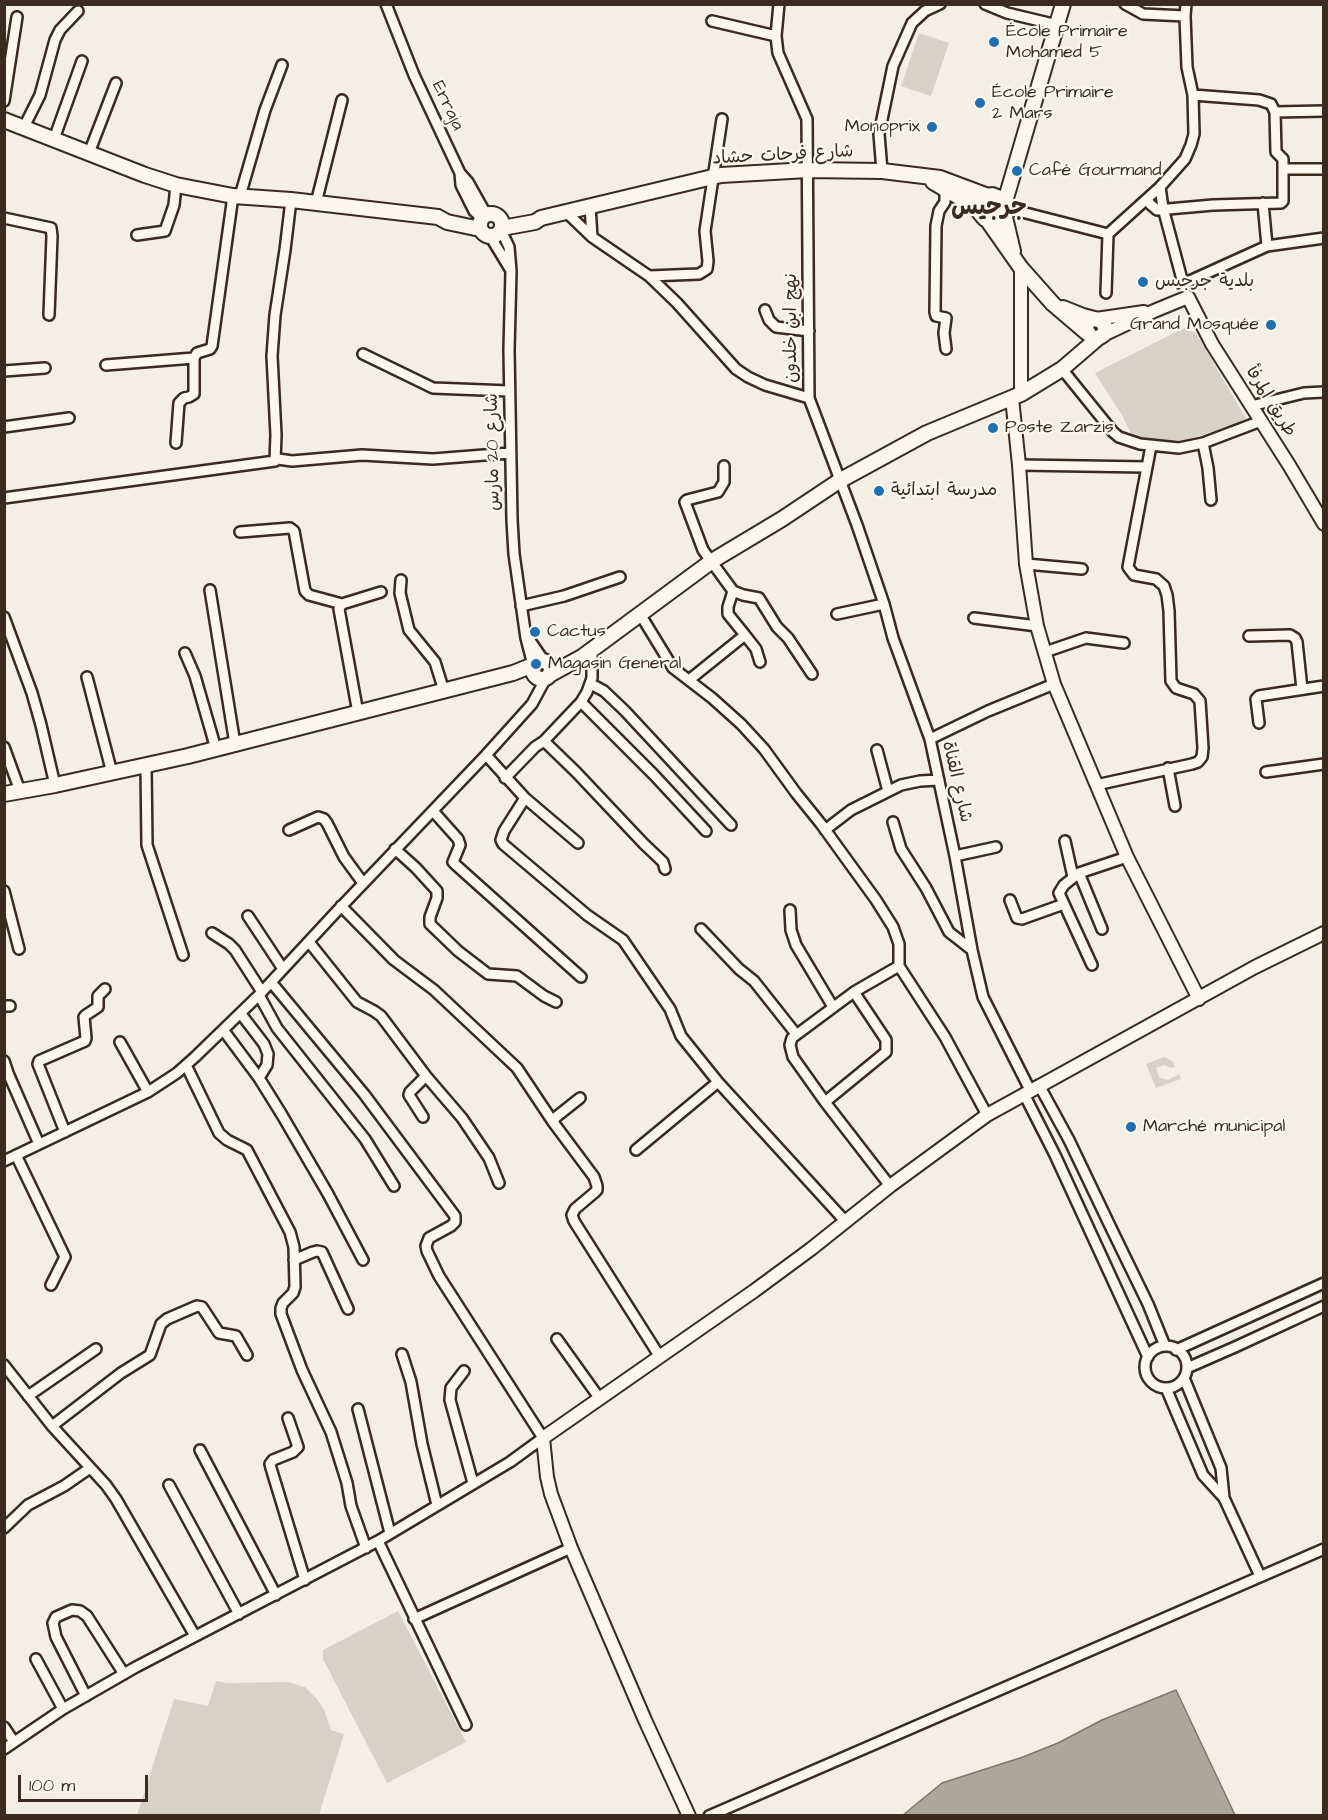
<!DOCTYPE html>
<meta charset="utf-8">
<style>
body{margin:0}
#map{position:relative;width:1328px;height:1820px;overflow:hidden;background:#f3efe4;font-family:"Architects Daughter",sans-serif}
canvas{display:block}
.frame{position:absolute;inset:0;border:6px solid #3b2a1e;pointer-events:none}
.scale{position:absolute;left:18px;top:1775px;width:130px;height:27px;box-sizing:border-box;border:3px solid #3b2a1e;border-top:0;padding-left:8px;font-size:18px;line-height:21px;white-space:nowrap;color:#3b2a1e;-webkit-text-stroke:4px #fbf7ec;paint-order:stroke}
</style>
<div id="map">
<canvas width="1328" height="1820"></canvas>
<div class="frame"></div>
<div class="scale">100 m</div>
</div>
<script>
const c = document.querySelector('canvas').getContext('2d');
c.lineJoin = 'round';
function fillPath(path, color) { c.fillStyle = color; c.fill(path, 'evenodd'); }
const toPath = rows => new Path2D(rows.map(r => 'M' + r).join(''));
function strokePath(path, color, width, dash) { c.strokeStyle = color; c.lineWidth = width; c.lineCap = dash ? 'butt' : 'round'; c.setLineDash(dash || []); c.stroke(path); }
function drawText(font, color, halo, rows, align = 'center') {
  c.font = font + ' "Architects Daughter","Playpen Sans Arabic",sans-serif'; c.lineWidth = 4.5; c.setLineDash([]); c.textBaseline = 'middle'; c.strokeStyle = halo; c.fillStyle = color; for (const [text, x, y, turn = 0] of rows) {
    c.save(); c.translate(x, y); c.rotate((+turn || 0) * Math.PI / 180); c.textAlign = isNaN(turn) ? turn : align; if (halo) c.strokeText(text, 0, 0); c.fillText(text, 0, 0); c.restore();
  }
}
fillPath(toPath([
 [919,33,949,43,931,96,901,86],
 [1184,328,1196,333,1247,420,1178,443,1133,438,1122,415,1095,373],
 [1164,1057,1172,1061,1175,1067,1170,1068,1164,1065,1156,1068,1159,1077,1168,1080,1179,1074,1181,1079,1156,1088,1146,1064],
 [398,1611,466,1742,387,1783,323,1659,323,1650],
 [216,1681,228,1683,287,1682,305,1687,316,1698,324,1709,331,1730,344,1734,319,1815,137,1815,174,1699,208,1706]
]), '#d8d1c6');
const water = toPath([
 [1176,1690,1235,1815,903,1815,942,1783,1023,1757,1058,1743,1102,1720,1176,1690]
]);
fillPath(water, '#afa69a');
strokePath(water, '#817468', 1.5);
const minor = toPath([
 [386,4,414,75,460,173,461,185,474,211,482,218],
 [779,4,776,36,778,53,807,119,809,398,857,525,884,604,893,638,930,739,955,856,972,950,983,997,1030,1090],
 [985,4,1007,13,1057,25],
 [1125,4,1143,14,1185,16],
 [712,21,776,36],
 [1193,95,1259,100,1271,104,1275,112,1324,111],
 [4,101,17,17],
 [24,127,40,95,55,40,60,30,78,11],
 [54,139,82,61],
 [89,153,116,83],
 [1283,169,1324,169],
 [882,171,879,134,893,66,912,23,925,11,940,4],
 [460,173,468,182,486,214],
 [1160,187,1163,208,1184,287],
 [945,190,945,202,939,211,936,226,935,312,936,316,946,318,944,333,946,349],
 [240,196,265,110,282,65],
 [1147,199,1150,204,1157,210,1213,205,1281,203,1283,201,1283,159,1276,152,1275,112],
 [316,203,342,100],
 [1263,203,1267,246],
 [590,206,592,237],
 [1005,209,1018,211,1108,234,1160,187,1185,159,1191,145,1194,134,1193,95,1187,67,1185,16,1186,4],
 [566,212,592,237,649,276,677,303,736,369,748,377,765,385,809,398],
 [4,218,51,228,52,236,49,315],
 [501,230,509,247,511,271,509,350,512,520,514,554,526,638,533,665],
 [137,235,165,231,174,205,176,185],
 [490,236,510,269],
 [649,276,699,274,707,269,708,261,705,231,722,119],
 [1183,284,1267,246,1324,238],
 [1106,293,1108,234],
 [765,310,769,320,776,327,809,331],
 [363,354,433,388,509,391],
 [106,365,194,358,197,353,210,349,212,346,233,196],
 [1062,369,1113,432,1119,437,1140,444,1179,448,1203,443,1261,421],
 [4,371,45,368],
 [1251,406,1304,393,1324,392],
 [4,427,69,418],
 [176,443,179,403,184,398,189,397,194,394,194,358],
 [1203,443,1208,468,1211,500],
 [275,461,278,459,292,461,362,455,433,459,510,453],
 [1019,465,1146,467],
 [724,466,724,482,718,492,687,500,685,502,703,550,733,591,743,595,759,598,777,627,788,638,812,674],
 [4,498,275,461,276,435,272,356,275,315,285,250,291,200],
 [240,532,290,528,294,531,305,591,309,595,342,604],
 [1026,564,1082,569],
 [401,580,400,593,409,630,435,662,444,691],
 [210,590,235,744],
 [521,606,564,596,620,577],
 [640,614,673,668,712,698,741,724,764,749,796,793,821,824,876,900,893,927,899,944,899,966],
 [837,614,884,604],
 [4,617,32,693,41,725,55,785],
 [974,618,1037,626],
 [745,635,756,649,760,662],
 [1249,636,1290,635,1295,638,1297,642,1302,689],
 [529,639,544,661],
 [1045,652,1086,638,1124,643],
 [185,653,195,676,216,749],
 [87,677,112,773],
 [689,680,745,635,728,614,728,607,733,591],
 [591,684,604,691,625,711,731,825],
 [581,702,587,692,592,678,592,649],
 [358,713,339,609,342,604,381,592],
 [1259,723,1256,699,1259,696,1324,686],
 [930,739,988,711,1054,684],
 [544,741,581,702,654,775,706,831],
 [4,747,20,791],
 [877,750,888,791],
 [486,755,525,798,504,831,501,840,503,844,587,915,623,940,670,1009,681,1036,718,1082,636,1150],
 [146,766,147,845,183,955],
 [1168,768,1175,806],
 [1266,772,1324,764],
 [505,778,535,747,544,741,576,772,644,844,663,862,665,869],
 [1096,785,1192,764,1198,762,1202,757,1203,748,1200,701,1194,694,1176,688,1171,681,1169,611,1167,595,1164,586,1156,579,1134,575,1128,567,1151,446],
 [525,798,578,843],
 [433,811,458,839,460,845,453,862,457,866,581,977],
 [893,822,901,849,926,888,949,932,972,950],
 [289,830,318,817,324,819,327,823,344,857,363,883],
 [825,830,851,810,901,785,920,781,939,780],
 [1065,841,1073,877],
 [395,849,416,868,437,891,437,898,430,917,430,924,458,951,488,974,517,976,544,996,556,1002],
 [955,856,996,847],
 [1079,873,1102,929],
 [4,891,19,949],
 [1010,900,1017,918,1022,919,1064,904],
 [341,906,394,960,434,990,517,1068,553,1122],
 [790,910,791,930,796,945,833,1007],
 [248,916,283,969],
 [701,929,739,969,754,981,796,1034],
 [212,933,229,944,235,950,262,992],
 [309,942,357,1002,374,1011,381,1016,426,1076,462,1118,489,1158,499,1183],
 [1092,965,1059,893,1064,885,1079,873,1127,857],
 [854,992,886,1040,886,1052,825,1102,793,1057,790,1045,792,1038,854,992,899,966,945,1037,987,1115],
 [259,995,277,1028,365,1139,394,1186],
 [4,1006,10,1006],
 [241,1014,264,1044,268,1054,267,1065,259,1078],
 [224,1031,259,1078,282,1115,328,1194,363,1260],
 [120,1042,148,1092],
 [4,1061,8,1073,39,1144],
 [186,1065,219,1133,227,1140,247,1150,290,1232,294,1247,295,1287,293,1293,283,1303,281,1308,281,1314,302,1370,331,1432,347,1483,351,1506,366,1548],
 [718,1082,845,1221],
 [1039,1085,1069,1140,1112,1230,1148,1304,1165,1346],
 [1024,1094,1055,1155,1148,1357],
 [580,1098,556,1117,553,1122,594,1177,597,1186,597,1190,594,1193,575,1209,572,1215,574,1221,660,1357],
 [825,1102,890,1186],
 [423,1117,409,1095,410,1092,426,1076],
 [65,1132,38,1064,39,1061,85,1041,86,1038,84,1017,86,1015,98,1007,98,996,105,989],
 [16,1155,65,1257,51,1285],
 [4,1161,148,1092,177,1073,195,1057,259,995,337,911,486,755,532,704,546,678],
 [294,1260,313,1252,317,1251,322,1252,348,1309],
 [557,1339,600,1399],
 '1145 1367a21 21 0 1 1 42 0a21 21 0 1 1-42 0Z',
 [1176,1350,1324,1283],
 [402,1354,411,1382,422,1444,437,1505],
 [4,1365,52,1426,106,1485,116,1499,195,1636],
 [1187,1368,1235,1347,1324,1306],
 [464,1371,451,1388,450,1400,473,1483],
 [1184,1378,1221,1468,1224,1498],
 [1166,1388,1203,1475,1224,1498,1260,1576],
 [28,1396,96,1349],
 [358,1409,390,1533],
 [288,1418,298,1447,293,1452,273,1460,270,1464,271,1468,305,1580],
 [52,1426,121,1373,150,1355,161,1324,167,1319,197,1306,202,1307,219,1333,236,1336,247,1355],
 [200,1450,276,1595],
 [169,1485,239,1614],
 [4,1528,28,1505,64,1486,90,1468],
 [378,1541,466,1725],
 [414,1619,571,1548],
 [36,1659,63,1709],
 [86,1696,56,1637,53,1623,56,1617,72,1610,80,1611,87,1616,124,1674],
 [4,1727,14,1742],
 [4,1749,63,1709,136,1667,378,1541,510,1462,543,1438,439,1276,427,1251,426,1246,429,1238,451,1226,455,1222,455,1216,364,1094,271,982],
 [709,1816,1324,1549]
]);
const tertiary = toPath([
 [1021,268,1021,394],
 [1096,319,1144,312],
 [1103,335,1154,311,1188,297,1212,344,1289,465,1324,524],
 [1012,398,1019,465,1026,564,1037,626,1054,684,1127,857,1199,999],
 [689,1816,645,1720,571,1548,551,1494,547,1477,543,1438,754,1291,811,1249,890,1186,987,1115,1255,967,1324,933]
]);
const secondary = toPath([
 [4,120,145,175,176,185,233,196,291,200,438,217,447,222,480,229],
 [933,182,979,209],
 [1004,205,1063,4],
 [1004,213,1013,251],
 '480 225a11 11 0 1 1 22 0a11 11 0 1 1-22 0Z',
 [988,221,1021,268,1053,304,1087,333],
 [502,228,535,222,541,218,721,175,808,170,882,171,940,178,988,196,992,195,1000,198,1004,205,1005,209,1002,217,996,221,985,219,979,212,979,204,984,197,988,196],
 [1063,308,1083,316,1102,321,1106,329,1103,335,1098,338,1092,338,1086,330,1087,323,1092,319],
 '533 670a9 9 0 1 1 18 0a9 9 0 1 1-18 0Z',
 [549,675,582,657,712,561,782,519,839,481,927,433,1021,394,1062,369,1098,338],
 [4,794,55,785,188,756,513,673,533,665]
]);
strokePath(minor, '#3b2a1e', 14);
strokePath(tertiary, '#3b2a1e', 16);
strokePath(secondary, '#3b2a1e', 18);
strokePath(minor, '#fbf7ec', 9);
strokePath(tertiary, '#fbf7ec', 12);
strokePath(secondary, '#fbf7ec', 14);
for (const [x, y, r, color] of [
 [994,42,6,"#1f6fb2"],
 [980,103,6,"#1f6fb2"],
 [932,127,6,"#1f6fb2"],
 [1017,171,6,"#1f6fb2"],
 [1143,282,6,"#1f6fb2"],
 [1271,325,6,"#1f6fb2"],
 [993,428,6,"#1f6fb2"],
 [879,491,6,"#1f6fb2"],
 [535,632,6,"#1f6fb2"],
 [536,664,6,"#1f6fb2"],
 [1131,1127,6,"#1f6fb2"]
]) { const dot = new Path2D(); dot.arc(x, y, r, 0, 2 * Math.PI); c.fillStyle = color; c.fill(dot); strokePath(dot, '#fbf7ec', 2); }
drawText('18px', '#3b2a1e', '#fbf7ec', [
 ["École Primaire",1006,32],
 ["Mohamed 5",1006,53],
 ["École Primaire",992,93],
 ["2 Mars",992,114],
 ["Monoprix",920,127,"right"],
 ["Café Gourmand",1029,171],
 ["بلدية جرجيس",1155,282],
 ["Grand Mosquée",1259,325,"right"],
 ["Poste Zarzis",1005,428],
 ["مدرسة ابتدائية",891,491],
 ["Cactus",547,632],
 ["Magasin General",548,664],
 ["Marché municipal",1143,1127]
], 'left');
drawText('18px', '#3b2a1e', '#fbf7ec', [
 ["Erraja",447,106,65],
 ["شارع فرحات حشاد",783,156,-3],
 ["نهج ابن خلدون",792,328,-90],
 ["طريق المرفأ",1270,402,58],
 ["شارع 20 مارس",494,452,-91],
 ["شارع القناة",956,782,77]
]);
drawText('bold 24px', '#3b2a1e', '#fbf7ec', [
 ["جرجيس",989,209]
]);
</script>
